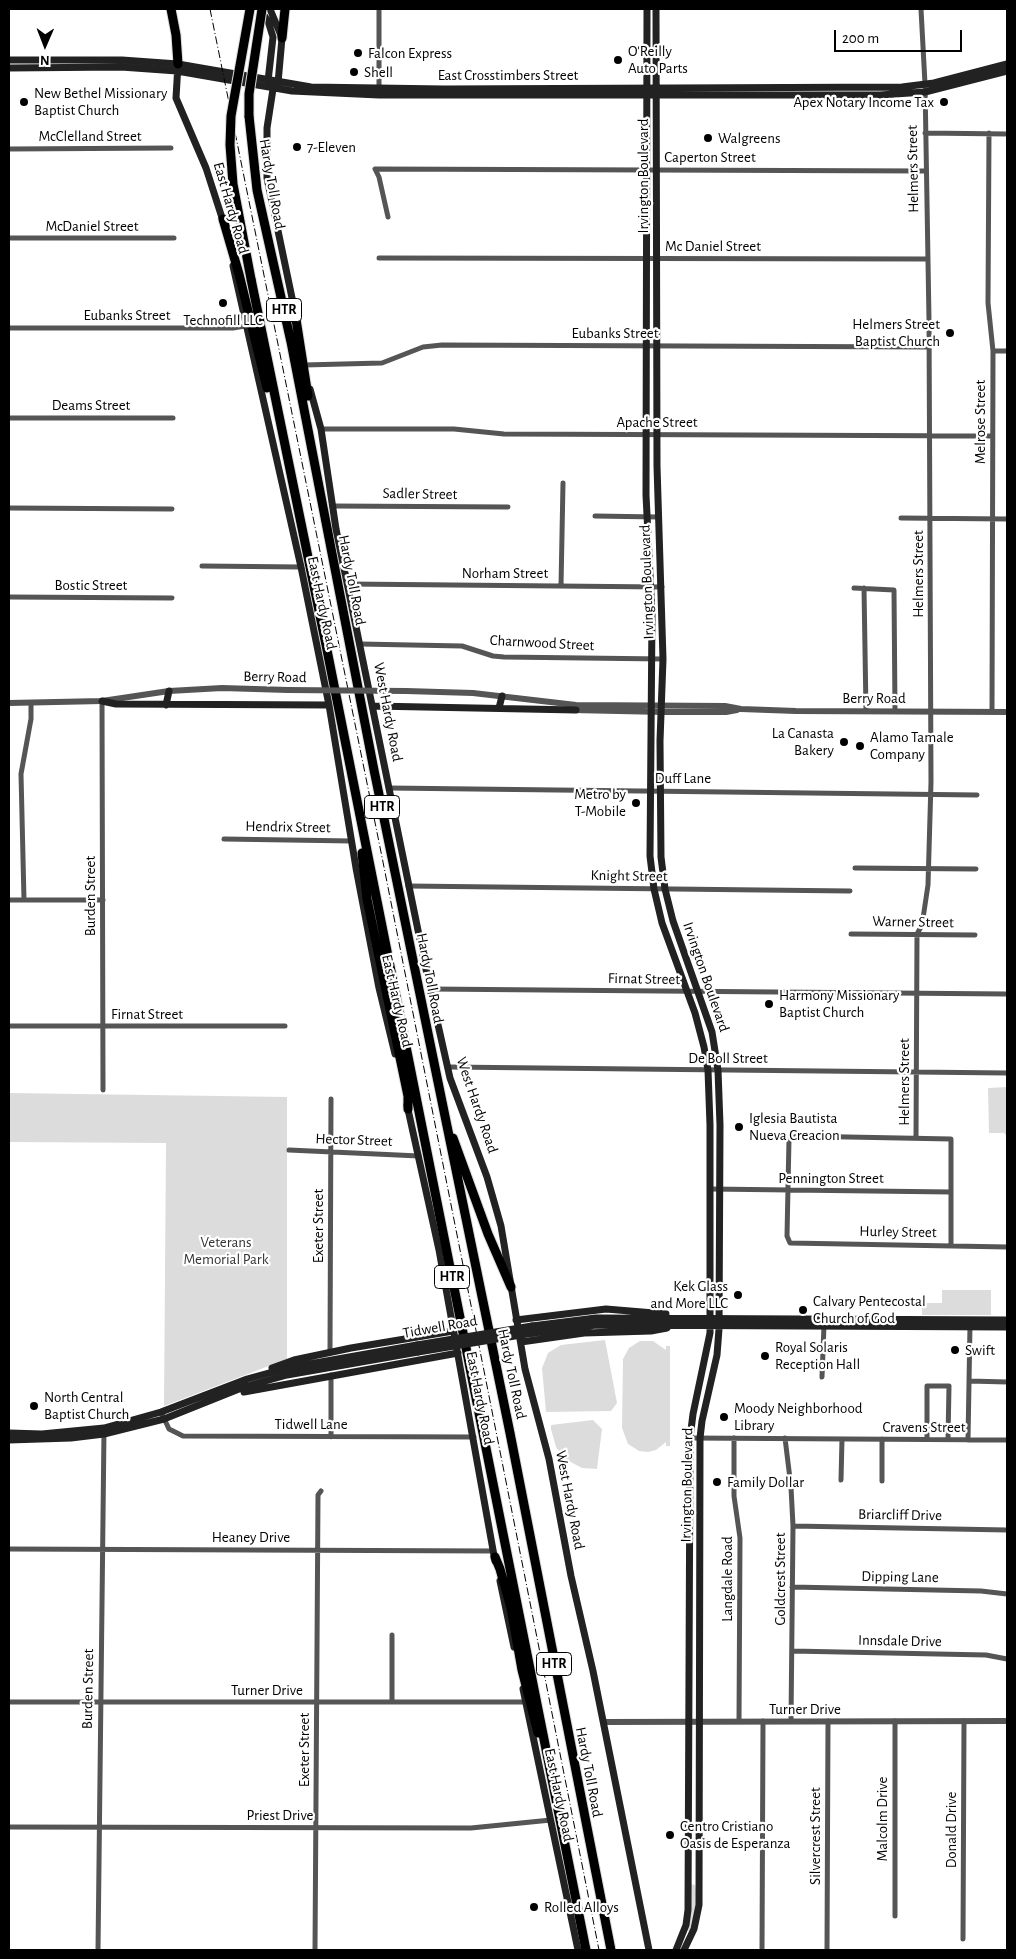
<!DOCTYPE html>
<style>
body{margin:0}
#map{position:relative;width:1016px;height:1959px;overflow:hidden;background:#fff;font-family:"Alegreya Sans",sans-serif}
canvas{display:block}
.frame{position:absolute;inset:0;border:10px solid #000;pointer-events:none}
.north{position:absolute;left:20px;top:20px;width:50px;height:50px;-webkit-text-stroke:4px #fff;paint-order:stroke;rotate:181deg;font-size:14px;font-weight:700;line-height:20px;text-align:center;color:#000}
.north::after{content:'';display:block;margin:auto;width:18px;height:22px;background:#000;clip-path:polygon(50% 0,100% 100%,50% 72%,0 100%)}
.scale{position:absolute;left:834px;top:30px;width:128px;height:22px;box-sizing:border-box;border:2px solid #000;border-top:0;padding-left:6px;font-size:15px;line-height:18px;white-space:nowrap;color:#000;-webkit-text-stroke:4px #fff;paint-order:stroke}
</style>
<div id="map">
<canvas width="1016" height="1959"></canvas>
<div class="frame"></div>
<div class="north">N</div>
<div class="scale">200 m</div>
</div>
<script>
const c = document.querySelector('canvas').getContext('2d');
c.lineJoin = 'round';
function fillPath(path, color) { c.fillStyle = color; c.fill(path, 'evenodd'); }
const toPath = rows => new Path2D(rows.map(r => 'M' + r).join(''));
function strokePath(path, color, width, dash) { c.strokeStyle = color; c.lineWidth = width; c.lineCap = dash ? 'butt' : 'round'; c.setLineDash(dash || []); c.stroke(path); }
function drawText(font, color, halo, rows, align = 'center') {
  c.font = font + ' "Alegreya Sans",sans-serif'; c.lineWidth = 4.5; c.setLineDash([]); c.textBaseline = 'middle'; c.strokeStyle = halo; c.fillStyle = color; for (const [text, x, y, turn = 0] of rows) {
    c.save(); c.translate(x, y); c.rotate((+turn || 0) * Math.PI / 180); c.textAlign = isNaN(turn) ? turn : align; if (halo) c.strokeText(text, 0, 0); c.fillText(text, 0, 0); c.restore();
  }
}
fillPath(toPath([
 [1007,1087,1007,1136,1004,1133,989,1133,988,1088],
 [9,1093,287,1097,287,1359,164,1406,166,1143,9,1142],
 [942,1290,991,1290,991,1315,922,1315,922,1303,942,1303],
 [605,1340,617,1403,611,1411,546,1412,542,1368,548,1353,561,1345],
 [640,1341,653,1341,666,1350,666,1346,670,1346,670,1446,666,1446,666,1442,656,1450,648,1452,639,1451,628,1444,622,1428,623,1359,629,1348],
 [593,1420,602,1429,597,1469,582,1468,565,1459,556,1447,551,1429,551,1425],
 [691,1884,695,1885,696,1890,696,1905,690,1931,688,1931]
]), '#dcdcdc');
const motorway = toPath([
 [171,9,176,35,178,64],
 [282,38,285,9],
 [249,116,257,190,291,342,374,770,510,1433,611,1950],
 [223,219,239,274,267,388],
 [251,279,326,645,586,1950],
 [295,313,308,396],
 [362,853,367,899,408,1096,408,1109],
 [453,1138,488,1234,511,1287],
 [495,1557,500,1569,511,1608,522,1670,538,1733]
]);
strokePath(motorway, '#dbdbdb', 11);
strokePath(toPath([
 [379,9,379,91],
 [925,133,1007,134],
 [989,133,988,303,993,351,992,712],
 [9,149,171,148],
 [388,217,379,177,375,169,926,171],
 [9,238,174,238],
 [379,258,928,259],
 [9,328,233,328,245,326],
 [993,351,1007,351],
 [304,365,382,363,423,347,442,345,929,347],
 [9,418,173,418],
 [321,429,454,429,504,434,992,436],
 [332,506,508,507],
 [9,508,172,509],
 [595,516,658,517],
 [901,518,1007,519],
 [202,566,301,567],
 [348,584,662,587],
 [561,586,563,483],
 [854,588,894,590,895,711],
 [864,588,866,711],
 [9,597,172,598],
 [360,644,462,646,493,656,504,657,663,659],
 [102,701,103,1090],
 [389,788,977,795],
 [224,839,352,841],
 [855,868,976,869],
 [408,886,850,891],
 [9,900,103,900],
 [24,900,21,774,31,719,31,703],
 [851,934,975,935],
 [430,989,1007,994],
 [9,1026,285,1026],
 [448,1067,1007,1073],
 [916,1137,917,934,922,925,928,885,931,782,929,320,925,84,921,9],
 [289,1150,419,1156],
 [710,1189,951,1192],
 [951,1245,951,1139,797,1136,789,1139,787,1236,790,1243,1007,1247],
 [330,1352,331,1099],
 [822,1377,824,1325],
 [969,1381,1007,1382],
 [161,1412,169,1429,183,1436,474,1437],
 [331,1437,331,1375],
 [690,1438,1007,1440],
 [734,1438,734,1496,740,1538,739,1721],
 [785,1438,791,1487,793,1526,791,1721],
 [927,1439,927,1386,949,1386,948,1439],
 [968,1440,970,1325],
 [841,1480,842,1439],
 [882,1481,882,1439],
 [793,1526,1007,1530],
 [9,1549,493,1551],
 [792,1587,981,1591,1007,1594],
 [792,1651,986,1655,1007,1659],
 [9,1702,525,1702],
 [392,1702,392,1635],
 [895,1721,895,1916],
 [9,1827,471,1828,551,1820],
 [963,1939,964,1721],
 [98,1950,104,1431],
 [315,1950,318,1495,321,1491],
 [762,1950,763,1721],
 [827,1950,828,1721]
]), '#555', 5);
strokePath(toPath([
 [406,691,473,693,576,705,725,706,741,709,796,711,1007,712],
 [9,703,102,701,169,691,222,688,288,690],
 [572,710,665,712,726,712,737,710],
 [603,1722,1007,1721]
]), '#555', 6);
strokePath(toPath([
 [270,9,282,38,278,83,273,89,267,128,267,178,296,317],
 [647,9,646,495,652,615,650,856,654,889,662,923,695,1013,704,1047,708,1070,710,1125,710,1333,693,1414,690,1438,688,1910,686,1925,676,1950],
 [656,9,657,466,663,659,660,741,661,857,665,889,673,921,712,1032,718,1070,720,1125,719,1329,717,1355,702,1421,700,1438,699,1905,694,1929,684,1950],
 [261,11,268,21,273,37,268,81,270,84],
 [9,60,122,60,178,64,311,87,444,89,902,87,934,83,1007,64],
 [178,64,176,98,206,168,224,224],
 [9,68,121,67,177,71,292,91,379,95,880,95,925,92,1007,71],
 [233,266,301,567,329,705,356,868,379,988,395,1054],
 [310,389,321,429,336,529,430,989,450,1078,487,1177,501,1226,525,1369,549,1459,571,1576,593,1671,649,1950],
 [102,701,116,704,329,705],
 [166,705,169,691],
 [373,706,576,710],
 [499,708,502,696],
 [407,1105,439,1250,495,1561],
 [516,1320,606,1309,666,1314],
 [532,1326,596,1318,1007,1320],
 [533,1333,596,1325,1007,1327],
 [521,1342,584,1333,651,1331,667,1328],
 [272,1368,294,1360,351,1348,453,1331],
 [244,1392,458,1353],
 [9,1433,42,1434,104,1428,161,1412,247,1379,287,1368,417,1345],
 [9,1440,71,1438,104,1434,164,1419,244,1387,287,1375,418,1352],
 [500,1581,514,1647],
 [523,1689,578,1950]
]), '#222', 7);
strokePath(motorway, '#000', 9);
strokePath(toPath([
 [210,9,382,857,599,1950]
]), '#000', 1, [8, 2.5, 1, 2.5]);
const motorwayBridge = toPath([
 [250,9,231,116,230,145,233,184,251,279],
 [249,116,249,94,262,9]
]);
strokePath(motorwayBridge, '#dbdbdb', 11, []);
strokePath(toPath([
 [288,690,406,691]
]), '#555', 6);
strokePath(toPath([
 [417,1345,532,1326],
 [418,1352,533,1333]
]), '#222', 7);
strokePath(motorwayBridge, '#000', 9);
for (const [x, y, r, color] of [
 [358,53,5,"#000"],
 [618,60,5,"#000"],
 [354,72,5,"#000"],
 [24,102,5,"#000"],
 [944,102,5,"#000"],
 [708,138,5,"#000"],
 [297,147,5,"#000"],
 [223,303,5,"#000"],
 [950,333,5,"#000"],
 [844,742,5,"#000"],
 [860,746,5,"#000"],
 [636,803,5,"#000"],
 [769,1004,5,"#000"],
 [739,1127,5,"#000"],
 [738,1295,5,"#000"],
 [803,1310,5,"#000"],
 [955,1350,5,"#000"],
 [765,1356,5,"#000"],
 [34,1406,5,"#000"],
 [724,1417,5,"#000"],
 [717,1482,5,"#000"],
 [670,1835,5,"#000"],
 [534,1907,5,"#000"]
]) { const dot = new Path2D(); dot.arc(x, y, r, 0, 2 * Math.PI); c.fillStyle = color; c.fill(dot); strokePath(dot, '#fff', 2); }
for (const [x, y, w] of [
 [284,310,35],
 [382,807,35],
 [452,1277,35],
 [554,1664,35]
]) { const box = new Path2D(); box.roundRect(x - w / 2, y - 11.5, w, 23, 4); c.fillStyle = '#fff'; c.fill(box); strokePath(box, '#000', 1); }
drawText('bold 14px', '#000', null, [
 ["HTR",284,310],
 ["HTR",382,807],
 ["HTR",452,1277],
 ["HTR",554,1664]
]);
drawText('15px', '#000', '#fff', [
 ["O'Reilly",628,51],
 ["Auto Parts",628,68],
 ["Falcon Express",368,53],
 ["Shell",364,72],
 ["New Bethel Missionary",34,93],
 ["Baptist Church",34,110],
 ["Apex Notary Income Tax",934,102,"right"],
 ["Walgreens",718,138],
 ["7-Eleven",307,147],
 ["Technofill LLC",223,320,"center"],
 ["Helmers Street",940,324,"right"],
 ["Baptist Church",940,341,"right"],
 ["La Canasta",834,733,"right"],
 ["Bakery",834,750,"right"],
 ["Alamo Tamale",870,737],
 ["Company",870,754],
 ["Metro by",626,794,"right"],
 ["T-Mobile",626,811,"right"],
 ["Harmony Missionary",779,995],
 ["Baptist Church",779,1012],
 ["Iglesia Bautista",749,1118],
 ["Nueva Creacion",749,1135],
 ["Kek Glass",728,1286,"right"],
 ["and More LLC",728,1303,"right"],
 ["Calvary Pentecostal",813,1301],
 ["Church of God",813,1318],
 ["Royal Solaris",775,1347],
 ["Reception Hall",775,1364],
 ["Swift",965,1350],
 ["North Central",44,1397],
 ["Baptist Church",44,1414],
 ["Moody Neighborhood",734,1408],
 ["Library",734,1425],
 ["Family Dollar",727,1482],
 ["Centro Cristiano",680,1826],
 ["Oasis de Esperanza",680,1843],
 ["Rolled Alloys",544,1907]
], 'left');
drawText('15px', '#000', '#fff', [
 ["East Crosstimbers Street",508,75],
 ["McClelland Street",90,136],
 ["Caperton Street",710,157],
 ["Helmers Street",913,169,-91],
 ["Irvington Boulevard",643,176,-90],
 ["Hardy Toll Road",272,184,80],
 ["East Hardy Road",231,208,74],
 ["McDaniel Street",92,226],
 ["Mc Daniel Street",713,246],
 ["Eubanks Street",127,315],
 ["Eubanks Street",615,333],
 ["Deams Street",91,405],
 ["Apache Street",657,422],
 ["Melrose Street",980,422,-90],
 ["Sadler Street",420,494,1],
 ["Norham Street",505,573],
 ["Helmers Street",918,574,-90],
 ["Hardy Toll Road",352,580,79],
 ["Irvington Boulevard",647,582,-92],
 ["Bostic Street",91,585],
 ["East Hardy Road",322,603,78],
 ["Charnwood Street",542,643,3],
 ["Berry Road",275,677,1],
 ["Berry Road",874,698],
 ["West Hardy Road",388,712,79],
 ["Duff Lane",683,778],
 ["Hendrix Street",288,827,1],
 ["Knight Street",629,876,1],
 ["Burden Street",90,896,-90],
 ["Warner Street",913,922,1],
 ["Irvington Boulevard",706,977,71],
 ["Hardy Toll Road",430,978,79],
 ["Firnat Street",644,979,1],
 ["East Hardy Road",397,1001,77],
 ["Firnat Street",147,1014],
 ["De Boll Street",728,1058],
 ["Helmers Street",904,1082,-90],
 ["West Hardy Road",477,1105,71],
 ["Hector Street",354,1140,2],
 ["Pennington Street",831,1178],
 ["Exeter Street",318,1226,-90],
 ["Hurley Street",898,1232,1],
 ["Tidwell Road",440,1327,-10],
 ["Hardy Toll Road",512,1374,78],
 ["East Hardy Road",480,1398,79],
 ["Tidwell Lane",311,1424],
 ["Cravens Street",924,1427],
 ["Irvington Boulevard",687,1485,-89],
 ["West Hardy Road",570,1500,79],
 ["Briarcliff Drive",900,1515,1],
 ["Heaney Drive",251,1537],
 ["Dipping Lane",900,1577,1],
 ["Langdale Road",727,1579,-90],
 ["Goldcrest Street",780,1579,-90],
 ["Innsdale Drive",900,1641,1],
 ["Burden Street",88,1689,-89],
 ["Turner Drive",267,1690],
 ["Turner Drive",805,1709],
 ["Exeter Street",304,1750,-90],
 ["Hardy Toll Road",589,1772,79],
 ["East Hardy Road",559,1795,78],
 ["Priest Drive",280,1815],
 ["Malcolm Drive",882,1819,-90],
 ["Donald Drive",951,1830,-90],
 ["Silvercrest Street",815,1836,-90]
]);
drawText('15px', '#333', '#fff', [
 ["Veterans",226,1242],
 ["Memorial Park",226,1259]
]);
</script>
